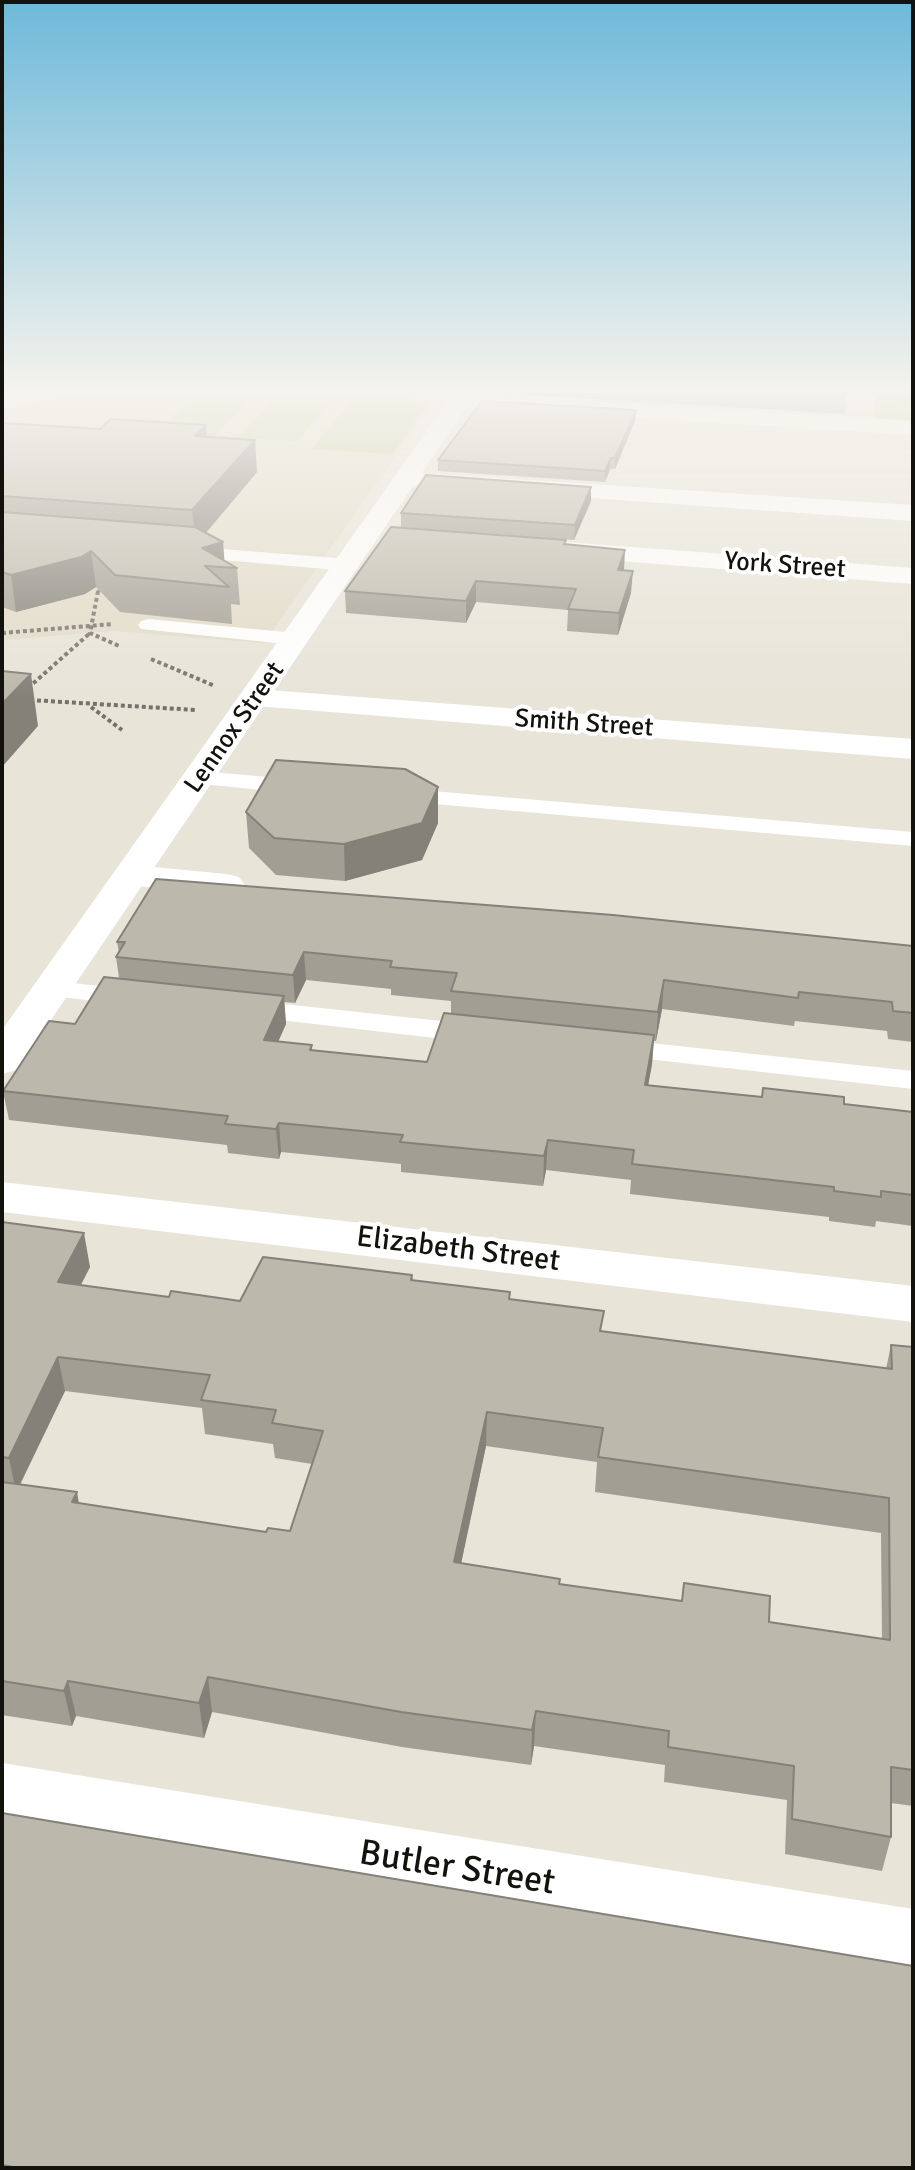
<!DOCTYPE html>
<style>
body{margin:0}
#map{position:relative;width:915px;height:2170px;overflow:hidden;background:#e8e4d8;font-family:Signika,sans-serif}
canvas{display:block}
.frame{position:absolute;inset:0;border:4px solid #13120d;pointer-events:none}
</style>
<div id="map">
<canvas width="915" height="2170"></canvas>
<div class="frame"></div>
</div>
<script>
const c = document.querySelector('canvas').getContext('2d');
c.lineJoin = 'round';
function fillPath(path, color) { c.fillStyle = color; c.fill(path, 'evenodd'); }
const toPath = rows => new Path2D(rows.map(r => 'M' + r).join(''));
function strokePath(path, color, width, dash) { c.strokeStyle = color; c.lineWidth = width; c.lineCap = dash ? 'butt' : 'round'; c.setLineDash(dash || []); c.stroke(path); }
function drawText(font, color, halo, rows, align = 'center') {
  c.font = font + ' Signika,sans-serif'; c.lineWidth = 8; c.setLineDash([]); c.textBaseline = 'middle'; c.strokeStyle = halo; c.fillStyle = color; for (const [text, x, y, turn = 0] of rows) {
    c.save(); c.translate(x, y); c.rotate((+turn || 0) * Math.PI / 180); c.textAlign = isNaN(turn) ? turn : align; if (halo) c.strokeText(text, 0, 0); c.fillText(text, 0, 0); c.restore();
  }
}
fillPath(toPath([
 [80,393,315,393,435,400,264,643,114,631,2,640,2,407]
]), '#e1dbc7');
fillPath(toPath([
 [876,393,913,394,913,421,874,418],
 [194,396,250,400,214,436,156,432],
 [355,397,430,401,392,454,312,449],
 [272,401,328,405,297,441,237,438]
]), '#c3cd9c');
strokePath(toPath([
 [98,593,100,585]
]), '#747269', 3, [3, 2]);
strokePath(toPath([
 [98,591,90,633,119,646],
 [2,633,113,624],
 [151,659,215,686],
 [28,688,90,633],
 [30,700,196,710],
 [91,707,122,730]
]), '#747269', 4, [4, 3]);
fillPath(toPath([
 [184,546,349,559,358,565,349,571,178,556,178,548,184,546],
 [148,619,296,633,306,639,296,645,141,629,138,625,141,621,148,619],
 [200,771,302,780,314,787,302,794,192,783,188,778,200,771],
 [397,788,913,832,913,846,389,800,385,795,389,790,397,788],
 [54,981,136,990,146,992,150,998,146,1004,136,1006,44,995,40,989,44,983,54,981],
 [247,1000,478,1025,488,1028,492,1034,488,1040,478,1043,237,1015,233,1009,237,1003,247,1000],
 [613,1039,913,1071,913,1089,603,1054,598,1048,603,1042,613,1039]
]), '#fff');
fillPath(toPath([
 [15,393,58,393,55,398,2,409,2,395,15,393],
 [460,394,913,421,913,435,452,406,449,401,452,396,460,394],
 [404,472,913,505,913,521,395,484,392,479,404,472],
 [564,542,913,568,913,584,555,556,551,550,555,544,564,542],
 [255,689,913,739,913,759,244,705,239,698,244,691,255,689],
 [133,865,226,874,239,877,245,885,239,893,226,896,120,884,114,876,120,868,133,865],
 [2,1763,913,1909,913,1979,2,1823,2,1763]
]), '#fff');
fillPath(toPath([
 [454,393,476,393,17,1070,2,1074,2,1030,454,393],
 [2,1182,913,1286,913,1322,2,1212,2,1182]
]), '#fff');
fillPath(toPath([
 [494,393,847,393,845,414],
 [877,393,913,393,913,405],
 [636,410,635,421,615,469,610,469,605,482,438,471,438,460],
 [2,423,207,436,257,472,206,533,224,561,237,568,240,605,231,604,232,624,120,612,96,587,85,594,16,612,2,607],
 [591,487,591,501,574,540,401,527,401,513],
 [566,545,624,571,631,593,618,635,567,631,568,610,476,602,466,623,346,613,345,591],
 [438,787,438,823,422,860,345,881,276,875,249,848,246,812],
 [117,942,913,946,913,1042,888,1039,887,1031,795,1021,794,1026,662,1009,656,1041,654,1041,652,1064,648,1085,913,1112,913,1226,876,1221,875,1227,829,1221,829,1217,630,1194,631,1180,546,1170,543,1186,401,1172,401,1164,281,1152,279,1159,228,1153,227,1145,9,1120,3,1091,75,1024,119,978,116,957,119,953],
 [306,980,391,989,391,995,451,1001,451,1013,427,1062,312,1050,312,1045,278,1042,286,1024,284,1002,295,1003],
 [2,1222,90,1267,81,1285,169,1297,240,1301,412,1275,413,1280,510,1292,510,1299,603,1331,886,1369,891,1345,913,1347,913,1806,891,1803,891,1837,882,1871,785,1854,787,1800,664,1782,665,1765,534,1746,531,1765,402,1747,212,1712,204,1738,76,1716,72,1726,2,1715],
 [65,1391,202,1408,205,1434,273,1444,275,1458,312,1464,290,1531,266,1532,79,1503,20,1485],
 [486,1446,597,1462,595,1492,881,1533,882,1639,769,1622,560,1585,461,1563],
 [2,1813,913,2168,2,2168]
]), '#a29e93');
fillPath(toPath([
 [636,410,635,421,615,469,615,458],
 [206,425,208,457,195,436],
 [255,440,257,472,196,544,192,510],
 [611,458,610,469,605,482,605,471],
 [591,487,591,501,574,540,575,525],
 [223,542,225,567,202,548],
 [625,550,624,571,618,570],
 [91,551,96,587,85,594,16,612,11,575],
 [633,571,631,593,618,635,619,613],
 [476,581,476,602,466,623,466,601],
 [31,674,38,726,2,767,2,704],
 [438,787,438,823,422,860,345,881,344,844],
 [304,952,306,980,295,1003,293,975],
 [664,980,662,1009,656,1041,658,1012],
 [284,996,286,1024,266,1069,264,1040],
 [654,1035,652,1064,643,1114,645,1085],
 [279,1123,281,1152,279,1159,276,1129],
 [548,1140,546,1170,543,1186,544,1156],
 [84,1233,90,1267,64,1316,58,1282],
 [58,1357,65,1391,16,1492,9,1458],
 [487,1412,486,1446,454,1597,454,1562],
 [77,1492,83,1527,72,1502],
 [208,1677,212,1712,204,1738,199,1703],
 [68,1681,76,1716,72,1726,64,1691],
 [536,1711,534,1746,531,1765,532,1730]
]), '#848178');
const building = toPath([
 [819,393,847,393,847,394,819,393],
 [482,401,636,410,615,458,611,458,605,471,438,460,482,401],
 [111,419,206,425,195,436,255,440,192,510,2,496,2,423,100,429,111,419],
 [426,475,591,487,575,525,401,513,426,475],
 [2,512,195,527,223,542,202,548,237,568,205,566,229,587,115,575,91,551,81,557,11,575,2,572,2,512],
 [391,527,566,540,564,544,625,550,618,570,633,571,619,613,568,609,576,589,476,581,466,601,345,591,391,527],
 [2,671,31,674,2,704,2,671],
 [276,760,405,769,438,787,422,823,344,844,274,838,246,812,276,760],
 [156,879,613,915,913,946,913,1013,893,1011,892,1002,799,992,798,998,664,980,658,1012,451,991,457,973,390,967,392,961,304,952,293,975,116,957,125,942,117,942,156,879],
 [104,977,284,996,264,1040,312,1045,310,1050,427,1062,444,1013,654,1035,645,1085,762,1097,763,1088,844,1097,844,1104,913,1112,913,1195,881,1191,881,1197,834,1191,834,1187,632,1164,634,1150,548,1140,544,1156,400,1142,403,1135,279,1123,276,1129,225,1124,228,1116,3,1091,49,1021,75,1024,104,977],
 [2,1222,84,1233,58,1282,169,1297,171,1291,240,1301,263,1257,412,1275,411,1280,510,1292,509,1299,604,1311,600,1331,892,1369,891,1345,913,1347,913,1770,891,1767,891,1837,792,1819,794,1766,668,1747,669,1731,536,1711,532,1730,401,1712,208,1677,199,1703,68,1681,64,1691,2,1681,2,1482,77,1492,72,1502,266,1532,268,1528,290,1531,323,1431,272,1423,276,1410,201,1400,210,1375,58,1357,9,1458,2,1457,2,1222],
 [487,1412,603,1428,598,1457,889,1498,890,1640,769,1622,770,1596,684,1583,682,1601,559,1584,560,1579,454,1562,487,1412],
 [2,1813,913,1966,913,2168,19,2168,2,2165,2,1813]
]);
fillPath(building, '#bcb8ab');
strokePath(building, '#848178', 2);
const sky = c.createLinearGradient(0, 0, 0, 697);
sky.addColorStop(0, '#6db9da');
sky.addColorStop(0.56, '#f5f3ed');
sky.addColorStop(1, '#f5f3ed00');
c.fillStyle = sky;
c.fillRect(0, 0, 915, 697);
drawText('26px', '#13120d', '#fff', [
 ["York Street",785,566,4],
 ["Smith Street",584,724,4],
 ["Lennox Street",235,728,-55]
]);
drawText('30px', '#13120d', '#fff', [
 ["Elizabeth Street",458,1250,7]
]);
drawText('36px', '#13120d', '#fff', [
 ["Butler Street",457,1869,9]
]);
</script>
